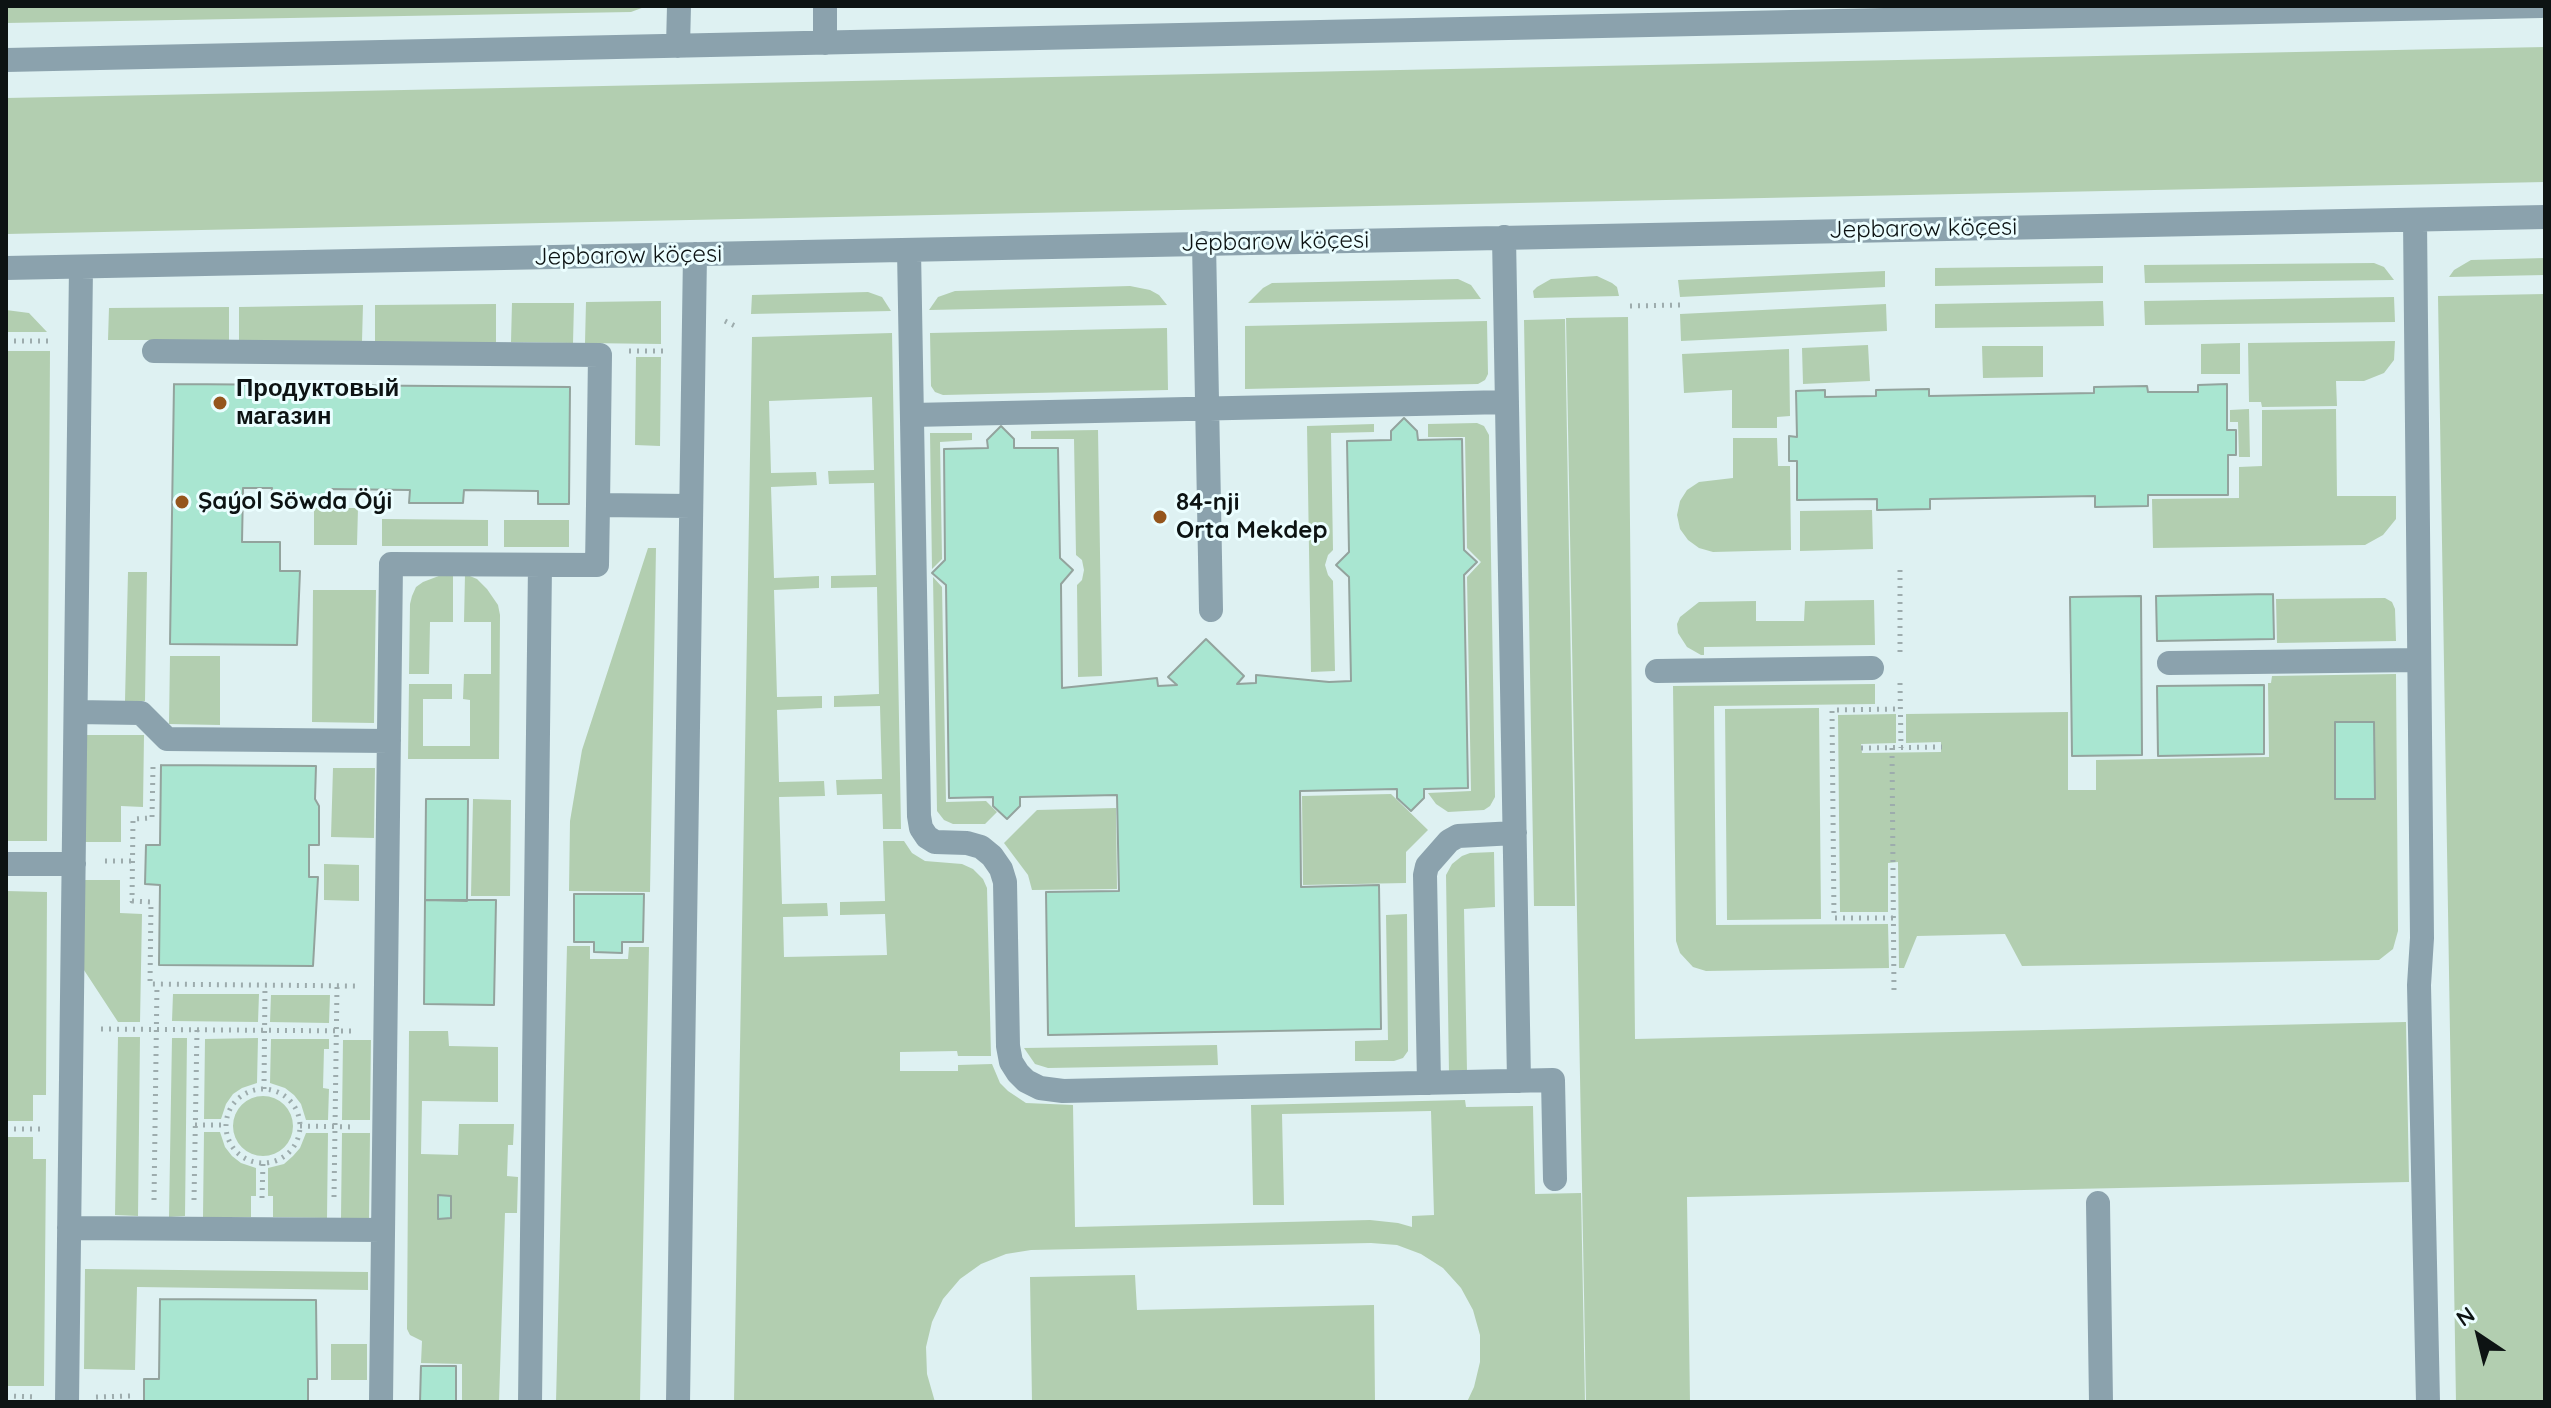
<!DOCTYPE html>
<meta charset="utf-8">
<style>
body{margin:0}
#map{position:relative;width:2551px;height:1408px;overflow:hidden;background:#def1f2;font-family:Quicksand,sans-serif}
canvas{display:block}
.frame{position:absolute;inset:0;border:8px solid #0d1313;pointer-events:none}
.north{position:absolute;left:2439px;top:1296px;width:80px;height:80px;-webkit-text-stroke:6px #ebfeff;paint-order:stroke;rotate:325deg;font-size:22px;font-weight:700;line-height:32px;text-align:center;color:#0d1313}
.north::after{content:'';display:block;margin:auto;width:28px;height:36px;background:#0d1313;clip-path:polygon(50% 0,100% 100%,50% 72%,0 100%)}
</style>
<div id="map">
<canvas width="2551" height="1408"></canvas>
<div class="frame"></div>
<div class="north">N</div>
</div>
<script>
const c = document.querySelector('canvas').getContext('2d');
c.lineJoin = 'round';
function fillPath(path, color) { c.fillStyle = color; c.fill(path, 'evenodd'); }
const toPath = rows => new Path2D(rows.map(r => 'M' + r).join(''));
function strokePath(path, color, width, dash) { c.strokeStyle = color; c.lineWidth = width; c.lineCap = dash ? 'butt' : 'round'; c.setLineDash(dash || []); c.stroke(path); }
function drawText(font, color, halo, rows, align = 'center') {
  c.font = font + ' Quicksand,sans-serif'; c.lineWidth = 6; c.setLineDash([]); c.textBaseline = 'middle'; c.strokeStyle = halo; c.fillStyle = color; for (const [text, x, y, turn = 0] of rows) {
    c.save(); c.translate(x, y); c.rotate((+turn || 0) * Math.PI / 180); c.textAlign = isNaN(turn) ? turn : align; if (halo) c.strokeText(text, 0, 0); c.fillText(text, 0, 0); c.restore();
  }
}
fillPath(toPath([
 [66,6,647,6,631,12,6,23,6,7],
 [2545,47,2545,182,6,234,6,98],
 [2545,258,2545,275,2449,277,2454,270,2471,260],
 [2374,263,2384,267,2394,280,2145,283,2144,265],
 [2103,266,2103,283,1935,286,1935,268],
 [1885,271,1885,287,1680,297,1678,280],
 [1597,276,1612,283,1617,287,1619,296,1534,298,1533,291,1537,287,1551,279],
 [1458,279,1471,285,1481,299,1248,303,1263,288,1272,283],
 [1130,286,1150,290,1159,295,1167,305,929,310,938,297,955,291],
 [868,292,882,297,891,311,751,314,752,295],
 [2545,294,2545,1402,2456,1402,2438,296],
 [2394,297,2395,322,2145,325,2144,301],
 [661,301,661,344,585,343,586,302],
 [2103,301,2104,326,1935,328,1935,304],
 [512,303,574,303,573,343,511,342],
 [496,304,496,343,375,342,375,305],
 [1886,304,1887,331,1681,341,1680,314],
 [363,305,362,341,239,341,239,307],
 [229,307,229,340,108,340,109,308],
 [6,310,29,313,47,332,6,332],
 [1628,317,1635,1039,2406,1022,2409,1182,1687,1197,1690,1402,1586,1402,1566,318],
 [1565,319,1575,906,1534,906,1524,320],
 [1487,321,1488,374,1485,380,1478,384,1245,389,1245,326],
 [1167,328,1168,390,943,395,935,392,931,386,930,333],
 [892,333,901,829,883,829,882,794,837,795,836,780,882,779,880,706,834,707,834,696,879,694,877,587,831,588,831,576,876,575,874,483,829,484,828,471,874,470,872,397,769,401,771,473,816,472,817,485,771,487,774,578,819,576,819,588,774,590,777,697,822,696,822,708,777,710,779,782,824,781,825,796,779,797,782,904,827,903,828,916,783,917,784,957,887,955,885,914,840,915,840,902,885,901,883,841,904,841,912,853,925,861,962,864,973,869,983,879,987,888,991,1056,958,1056,957,1051,900,1052,900,1071,958,1071,958,1065,992,1064,1000,1083,1008,1091,1026,1103,1073,1105,1075,1227,1370,1220,1398,1223,1412,1227,1412,1216,1434,1215,1431,1111,1282,1114,1284,1205,1253,1205,1251,1105,1465,1100,1466,1107,1533,1106,1535,1194,1581,1193,1585,1402,1467,1402,1474,1387,1480,1362,1480,1335,1473,1310,1461,1288,1443,1268,1421,1254,1397,1245,1371,1243,1031,1250,1006,1254,981,1264,960,1279,943,1299,932,1322,926,1347,927,1374,935,1402,734,1402,752,337],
 [2395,341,2394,360,2384,373,2364,381,2336,381,2337,406,2262,407,2261,402,2249,402,2248,343],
 [2240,343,2240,374,2201,374,2201,344],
 [1868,345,1870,381,1803,384,1802,348],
 [1982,346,2043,346,2043,377,1983,378],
 [1789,349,1790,416,1777,417,1777,428,1732,428,1732,390,1684,393,1682,354],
 [6,351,50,351,47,841,6,841],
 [636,357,661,357,660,446,635,445],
 [2249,409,2250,457,2239,457,2238,422,2230,422,2230,410],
 [2336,409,2337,496,2396,496,2396,519,2383,535,2365,545,2153,548,2152,499,2239,498,2239,467,2262,466,2262,410],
 [1477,423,1484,426,1489,435,1495,797,1490,806,1484,810,1448,812,1436,804,1428,793,1471,791,1467,577,1481,562,1467,548,1465,437,1428,437,1428,424],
 [1374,424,1374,432,1331,433,1333,550,1328,555,1325,565,1328,575,1333,581,1335,671,1311,672,1307,426],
 [1098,430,1102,676,1078,677,1077,585,1082,580,1084,570,1082,560,1076,555,1074,439,1031,439,1031,431],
 [930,433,972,433,972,440,940,442,942,559,932,569],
 [1733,438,1777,438,1778,466,1790,466,1791,550,1713,552,1699,548,1688,540,1680,529,1677,515,1680,501,1687,490,1699,482,1733,478],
 [314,508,358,508,357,545,314,545],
 [1872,510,1873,549,1800,551,1800,511],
 [382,519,488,520,488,546,382,546],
 [504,520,569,520,569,547,504,547],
 [648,548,656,548,650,892,569,891,570,821,582,750],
 [128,572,147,572,145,701,125,701],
 [444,574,453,574,453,622,430,622,429,674,409,674,410,604,412,596,416,587,423,582],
 [465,574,477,579,487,589,498,605,500,615,499,759,408,759,409,684,452,684,452,699,423,699,423,746,470,746,470,700,463,699,464,674,491,674,491,622,464,622],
 [933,577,942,587,946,802,986,801,997,812,985,824,953,824,944,820,937,811],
 [313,590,376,590,374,723,312,722],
 [2385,598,2392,602,2395,609,2396,641,2277,643,2276,599],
 [1874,600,1875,645,1704,647,1704,655,1701,655,1687,647,1678,633,1677,624,1680,617,1699,602,1756,601,1756,621,1804,621,1805,601],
 [170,656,220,656,220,725,169,724],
 [2396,674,2398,931,2393,949,2379,960,2022,966,2005,934,1917,936,1904,968,1899,968,1898,862,1888,863,1888,912,1840,912,1838,715,1896,714,1896,743,1861,744,1862,753,1941,752,1941,742,1906,743,1906,714,2068,712,2068,790,2096,790,2096,760,2269,757,2268,683,2271,683,2272,676],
 [1875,684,1875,704,1714,706,1716,925,1888,924,1889,968,1706,971,1693,967,1680,953,1676,941,1673,686],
 [1819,708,1821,919,1727,920,1725,709],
 [85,735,144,735,143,807,121,806,121,842,84,842],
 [333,768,375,768,374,838,331,837],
 [1391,794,1428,830,1406,852,1406,883,1303,885,1302,796],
 [473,799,511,800,510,896,471,896],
 [1116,808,1117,889,1032,890,1028,875,1004,843,1037,810],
 [1494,852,1495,907,1464,909,1467,1072,1449,1073,1446,875,1452,864,1462,856,1470,853],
 [324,864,359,865,359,901,324,900],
 [83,880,120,880,120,913,142,914,140,1022,118,1022,82,967],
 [6,891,47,892,46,1095,33,1095,33,1121,6,1121],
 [1407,914,1408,1051,1403,1058,1394,1061,1355,1061,1355,1041,1388,1040,1386,915],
 [567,946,590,946,590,959,628,959,629,947,649,947,640,1402,556,1402],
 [173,994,259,994,258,1022,172,1021],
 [271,995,330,995,329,1023,270,1022],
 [409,1031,448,1031,449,1046,498,1047,498,1102,422,1101,421,1154,458,1155,459,1124,514,1124,513,1145,508,1145,507,1176,518,1177,517,1213,505,1213,499,1402,462,1402,462,1364,421,1363,422,1341,410,1335,407,1329],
 [118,1037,140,1037,138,1216,115,1215],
 [172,1038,187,1038,185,1216,169,1217],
 [258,1038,257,1083,242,1088,233,1094,226,1104,221,1119,204,1119,205,1039],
 [271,1039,329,1039,329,1049,324,1049,323,1088,329,1089,328,1120,306,1120,301,1104,294,1095,285,1088,270,1083],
 [343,1040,371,1040,370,1120,342,1120],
 [1217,1045,1218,1065,1048,1068,1035,1064,1024,1048],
 '233 1126a30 30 0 1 1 60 0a30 30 0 1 1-60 0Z',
 [204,1132,220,1132,225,1147,232,1156,241,1163,256,1168,256,1196,251,1196,251,1217,203,1217],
 [306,1133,328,1133,327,1218,273,1217,273,1196,268,1196,268,1168,284,1164,293,1156,300,1148],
 [342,1133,370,1133,369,1218,341,1218],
 [6,1137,33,1137,33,1159,46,1159,44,1386,6,1386],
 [85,1269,368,1272,368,1290,137,1287,135,1370,84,1369],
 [1135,1275,1137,1310,1374,1305,1375,1402,1032,1402,1030,1277],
 [331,1344,367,1344,367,1380,331,1380]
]), '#b2ceb0');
const building = toPath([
 [174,384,570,387,569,504,538,504,538,491,464,490,463,503,409,503,410,490,329,489,329,502,271,502,272,488,243,488,242,542,280,542,280,571,300,571,297,645,170,644,174,384],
 [2227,384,2227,430,2236,430,2236,455,2228,455,2228,495,2148,495,2148,506,2095,507,2095,496,1930,499,1930,509,1877,510,1877,499,1797,500,1797,461,1789,461,1789,436,1797,437,1796,391,1825,390,1825,397,1876,396,1876,390,1929,389,1929,396,2094,393,2094,387,2147,386,2148,392,2198,392,2198,385,2227,384],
 [1404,418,1417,431,1418,440,1462,439,1464,550,1477,562,1464,575,1468,788,1424,789,1424,798,1411,811,1397,798,1397,789,1300,791,1301,887,1379,885,1381,1029,1048,1035,1046,892,1119,891,1117,795,1020,797,1020,806,1007,819,993,806,993,797,949,798,946,585,932,573,945,560,944,449,988,448,987,440,1001,426,1014,439,1014,448,1058,448,1060,558,1073,570,1061,584,1062,688,1157,678,1158,686,1177,685,1168,677,1206,639,1244,676,1237,684,1256,683,1256,675,1329,682,1351,681,1349,577,1336,565,1349,552,1347,441,1391,440,1391,431,1404,418],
 [2273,594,2274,639,2157,641,2156,596,2273,594],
 [2141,596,2142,755,2072,756,2070,597,2141,596],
 [2264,685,2264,754,2158,756,2157,686,2264,685],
 [2335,722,2374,722,2375,799,2335,799,2335,722],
 [161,765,316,766,315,799,319,806,319,845,309,845,309,877,318,877,313,966,159,965,160,885,145,884,146,845,160,845,161,765],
 [426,799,468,799,467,901,425,900,426,799],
 [574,894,644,894,643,942,622,942,622,953,594,952,594,942,574,942,574,894],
 [425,900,496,900,494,1005,424,1004,425,900],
 [438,1195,451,1196,451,1218,438,1219,438,1195],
 [160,1299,316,1300,317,1379,308,1379,308,1402,144,1402,144,1379,159,1379,160,1299],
 [421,1366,456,1366,456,1402,420,1402,421,1366]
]);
fillPath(building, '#a9e6d1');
strokePath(building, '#93a39d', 2);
strokePath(toPath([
 [1630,306,1680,305],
 [725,321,735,326],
 [6,341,50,341],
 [629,351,663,351],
 [1900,570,1900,653],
 [1900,683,1901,748],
 [1861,748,1942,747],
 [1892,748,1894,992],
 [153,767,152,818,133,819,132,901,151,902,150,984,357,986],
 [105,861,132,861],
 [1893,918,1834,918,1832,710,1901,709],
 [101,1029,355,1031],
 [264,1089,265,985],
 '226 1126a37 37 0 1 1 74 0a37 37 0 1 1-74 0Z',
 [195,1125,226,1125],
 [300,1126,355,1127],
 [6,1129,41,1129],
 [334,1197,337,986],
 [262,1198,263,1163],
 [154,1200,157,984],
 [194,1200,197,1030],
 [6,1396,38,1397],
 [96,1397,131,1396]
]), '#9dacad', 5, [2, 6]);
strokePath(toPath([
 [825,43,825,6],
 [678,46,679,6],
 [6,60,2541,6],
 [2415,220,2422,938,2419,985,2428,1402],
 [1504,237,1519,1081],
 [1204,243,1211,610],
 [909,250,919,816,921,828,927,837,935,842,967,843,981,847,992,856,1001,869,1005,882,1008,1046,1011,1062,1018,1073,1026,1081,1040,1088,1063,1091,1553,1080,1555,1179],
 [6,268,2545,217],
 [154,351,600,355,598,505],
 [912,415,1507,402],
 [2169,663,2419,660],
 [1657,671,1872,668],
 [76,712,141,713,167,739,389,741],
 [6,864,74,864],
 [1429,1083,1425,875,1427,866,1449,841,1458,836,1515,833],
 [2098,1203,2101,1402],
 [69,1228,383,1230],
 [67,1402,81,267],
 [381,1402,391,564,597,565,598,505,691,506],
 [530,1402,540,565],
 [678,1402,695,254]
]), '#8ba2ad', 24);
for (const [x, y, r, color] of [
 [220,403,8,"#95561d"],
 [182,502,8,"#95561d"],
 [1160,517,8,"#95561d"]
]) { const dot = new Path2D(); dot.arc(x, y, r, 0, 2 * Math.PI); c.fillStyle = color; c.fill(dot); strokePath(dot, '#ebfeff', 3); }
drawText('24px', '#0d1313', '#ebfeff', [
 ["Jepbarow köçesi",1923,229,-1],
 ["Jepbarow köçesi",1275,242,-1],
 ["Jepbarow köçesi",628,256,-1]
]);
drawText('bold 24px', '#0d1313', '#ebfeff', [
 ["Продуктовый",236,389],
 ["магазин",236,417],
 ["Şaýol Söwda Öýi",198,502],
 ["84-nji",1176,503],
 ["Orta Mekdep",1176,531]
], 'left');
</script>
